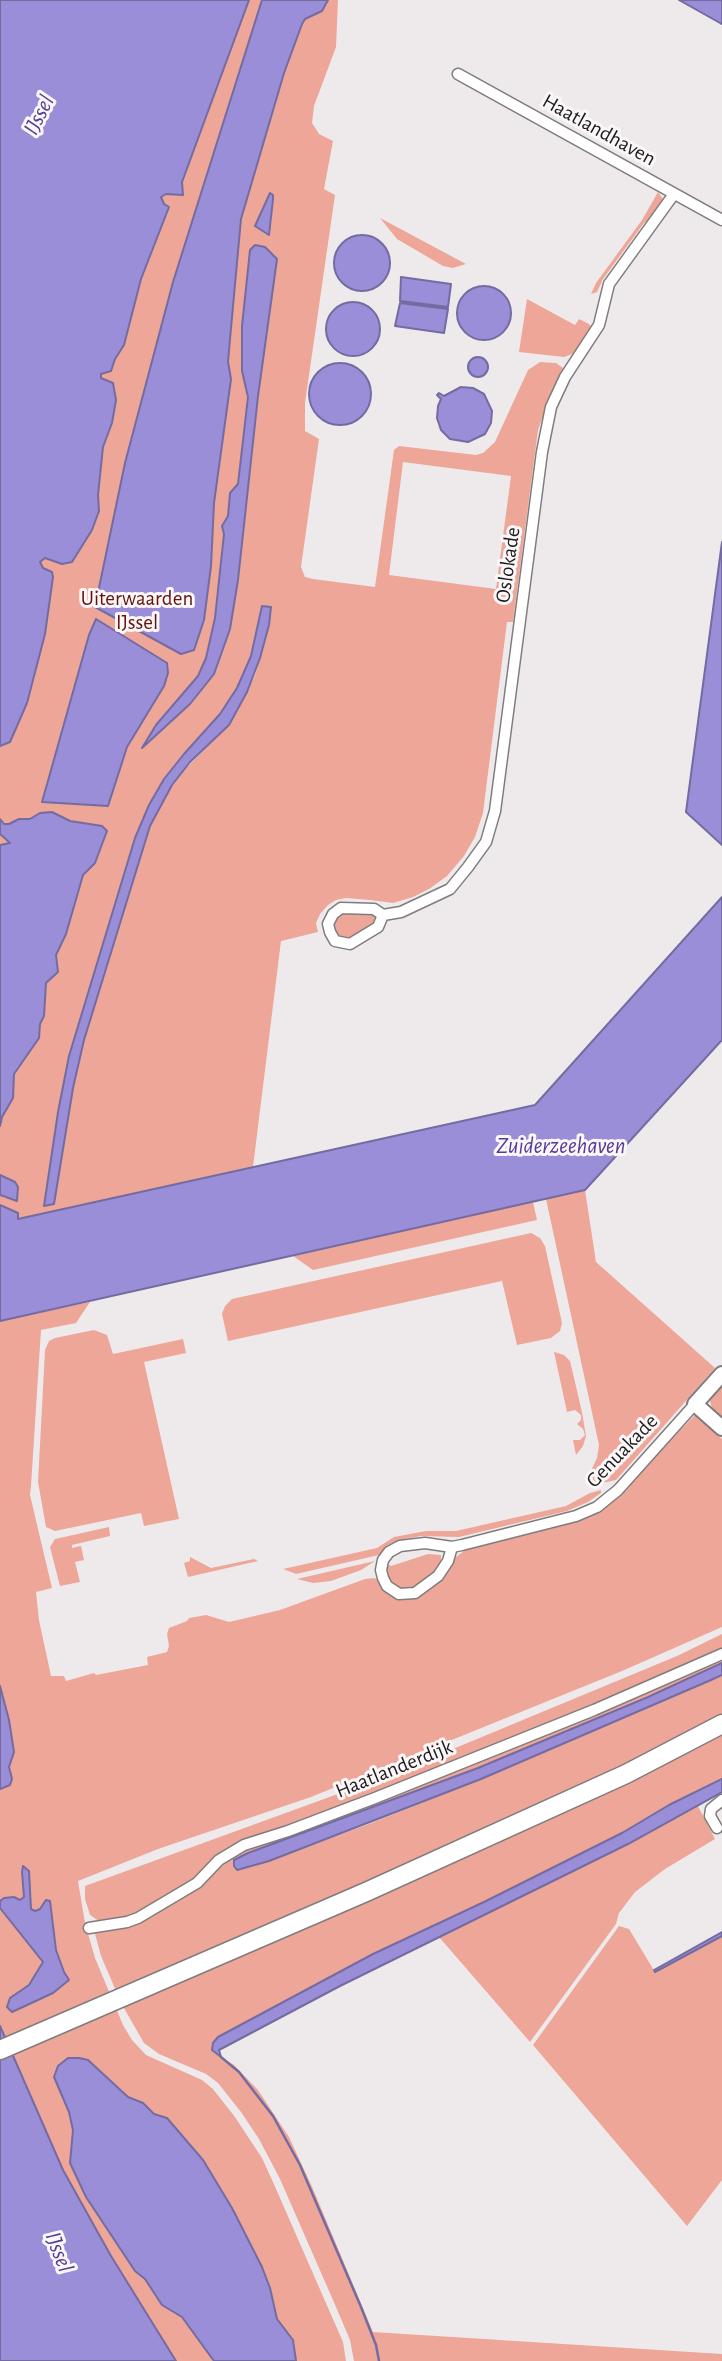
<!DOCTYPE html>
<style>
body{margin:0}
canvas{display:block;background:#eeeaec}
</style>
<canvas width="722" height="2361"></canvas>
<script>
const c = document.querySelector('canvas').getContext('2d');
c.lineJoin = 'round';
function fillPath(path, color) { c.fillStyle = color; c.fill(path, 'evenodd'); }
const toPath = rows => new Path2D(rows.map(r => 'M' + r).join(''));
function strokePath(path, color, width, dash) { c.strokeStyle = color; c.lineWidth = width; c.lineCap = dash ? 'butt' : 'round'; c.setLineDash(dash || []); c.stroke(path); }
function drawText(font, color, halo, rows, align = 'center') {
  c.font = font + ' "Alegreya Sans",sans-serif'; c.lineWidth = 6; c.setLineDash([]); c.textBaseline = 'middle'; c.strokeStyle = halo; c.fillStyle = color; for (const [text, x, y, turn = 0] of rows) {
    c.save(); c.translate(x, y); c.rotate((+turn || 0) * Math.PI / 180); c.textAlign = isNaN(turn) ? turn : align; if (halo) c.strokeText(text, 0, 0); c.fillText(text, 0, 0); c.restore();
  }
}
fillPath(toPath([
 [249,0,338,0,336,47,314,106,312,123,319,134,333,141,324,189,335,195,305,403,305,431,319,439,301,567,305,577,313,579,375,587,394,450,399,446,476,455,483,453,495,442,528,370,540,362,556,363,563,368,550,396,538,430,513,622,507,622,483,813,475,837,464,856,447,876,429,889,413,897,393,903,370,900,346,898,336,900,328,905,320,914,316,923,318,932,281,941,253,1167,18,1219,18,1213,0,1205,0,1195,5,1198,15,1182,0,1175,0,688,101,373,115,359,124,345,141,279,153,247,164,204,161,197,183,190,182,182],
 [403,462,511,476,496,589,389,575],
 [262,606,265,642,255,675,238,710,229,725,181,773,164,797,150,826,84,1040,73,1088,54,1204,44,1206,58,1112,69,1056,135,838,141,822,164,779,184,754,220,714,237,688,251,656],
 [658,192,663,199,661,204,650,219,644,223,603,279,597,292,591,294,596,283,642,220],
 [380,218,466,264,453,268,443,266,397,239],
 [527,299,575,325,579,319,589,324,592,328,575,353,564,357,519,352],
 [343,912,372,914,375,917,375,923,347,940,335,936,332,922,340,913],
 [585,1190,596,1262,715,1368,616,1480,593,1485,589,1483,589,1475,597,1458,599,1445,546,1199],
 [533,1202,537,1220,313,1270,293,1256],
 [531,1233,540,1238,545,1246,562,1323,560,1331,551,1338,517,1345,502,1281,228,1341,222,1314,225,1306,232,1299],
 [90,1302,76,1323,41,1330,31,1486,30,1495,52,1588,36,1592,39,1620,51,1676,64,1676,66,1681,94,1673,96,1675,148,1665,147,1657,167,1652,169,1646,167,1634,169,1628,187,1621,189,1618,206,1615,229,1622,280,1610,365,1579,374,1578,379,1580,387,1593,397,1598,414,1599,441,1579,456,1557,468,1548,581,1520,597,1511,627,1490,643,1468,696,1414,722,1439,722,1627,622,1671,311,1797,158,1849,78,1881,85,1923,95,1958,123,2025,132,2040,146,2055,202,2080,213,2089,235,2117,262,2158,273,2182,343,2342,346,2361,152,2361,118,2307,0,2026,0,1321],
 [94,1330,107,1335,113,1354,183,1339,186,1353,144,1362,179,1519,144,1526,141,1513,55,1531,46,1527,38,1482,45,1350,49,1341,55,1338],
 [554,1352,564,1355,570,1361,582,1412,586,1436,583,1446,576,1455,573,1440,580,1440,585,1435,583,1429,577,1424,581,1420,581,1415,575,1410,567,1412],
 [722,1382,722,1419,712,1408,710,1401,711,1395],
 [601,1490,601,1493,588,1502,567,1511,459,1537,421,1536,399,1540,388,1545,379,1555,296,1574,283,1569,377,1548,394,1537,426,1531,456,1531,566,1506,590,1493],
 [109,1527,110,1536,72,1545,72,1548,81,1546,84,1560,75,1562,80,1582,60,1586,50,1547,55,1539],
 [428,1554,441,1555,441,1565,438,1570,414,1590,400,1590,388,1581,386,1570,387,1564,391,1566],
 [190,1557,211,1568,254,1559,258,1561,188,1577,184,1563,190,1561],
 [375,1561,361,1570,331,1581,313,1583,297,1579],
 [722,1634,722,1649,699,1660,434,1771,249,1840,193,1882,126,1920,99,1921,90,1915,85,1899,85,1886,335,1795,448,1751,677,1656],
 [722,1656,722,1663,690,1678,478,1768,248,1853,237,1870,269,1861,369,1824,481,1779,722,1675,722,1717,674,1744,440,1851,116,1991,101,1956,94,1930,137,1922,204,1884,238,1850],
 [722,1733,722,1779,720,1780,669,1805,622,1833,484,1902,373,1954,218,2037,216,2054,234,2065,258,2090,289,2137,313,2189,373,2332,722,2354,722,2361,354,2361,350,2340,336,2307,280,2179,259,2139,241,2112,218,2083,206,2074,159,2054,144,2043,121,2003,446,1864,680,1756],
 [698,1806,715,1839,665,1869,635,1892,619,1913,616,1924,530,2042,439,1937,628,1844],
 [619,1926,629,1929,655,1972,722,1936,722,2180,687,2226,533,2045]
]), '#eea699');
const water = toPath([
 [0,0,249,0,182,182,183,195,166,194,161,197,164,204,169,207,141,279,124,345,115,359,111,371,101,374,101,378,113,383,116,400,112,423,103,447,98,495,99,511,92,530,72,562,62,564,45,558,40,562,43,568,52,572,53,577,45,634,27,703,17,726,10,742,0,746,0,0],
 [262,0,328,0,322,11,305,19,302,24,284,73,241,219,230,339,228,362,231,379,214,503,211,566,204,620,194,650,181,654,95,607,125,463,173,282,262,0],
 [679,0,722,0,722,24,720,23,679,0],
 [270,193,273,195,273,199,269,235,255,226,270,193],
 '334 263a28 28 0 1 1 56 0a28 28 0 1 1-56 0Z',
 [255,245,265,247,277,259,258,396,238,580,230,629,214,674,190,704,142,748,156,725,198,676,206,658,215,618,224,534,222,526,228,516,230,493,238,484,248,397,242,371,242,326,250,250,255,245],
 [401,277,451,284,448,307,400,301,401,277],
 '457 313a27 27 0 1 1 54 0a27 27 0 1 1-54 0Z',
 '326 329a27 27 0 1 1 54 0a27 27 0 1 1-54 0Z',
 [400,303,448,309,444,333,395,326,400,303],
 '468 367a10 10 0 1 1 20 0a10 10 0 1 1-20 0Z',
 '309 394a31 31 0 1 1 62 0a31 31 0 1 1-62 0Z',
 [461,387,473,388,484,394,492,411,491,423,485,434,468,442,450,439,441,430,437,418,438,406,441,399,437,395,439,393,444,396,461,387],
 [722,542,722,845,686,812,722,542],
 [262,606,271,607,269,625,260,658,247,692,229,725,190,762,172,785,150,826,84,1040,73,1088,54,1204,44,1206,58,1112,69,1056,135,838,149,805,164,779,184,754,220,714,237,688,251,656,262,606],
 [96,619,167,663,168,673,164,686,127,747,108,806,42,802,89,635,96,619],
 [52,812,70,821,102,826,107,831,95,863,83,875,66,934,56,955,58,972,46,983,44,1016,40,1024,39,1038,14,1074,13,1098,2,1117,0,1126,0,845,10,843,0,834,0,819,4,824,9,824,19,819,30,819,40,813,52,812],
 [722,897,722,1040,585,1190,0,1321,0,1205,18,1213,18,1219,535,1105,722,897],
 [0,1175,15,1182,18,1187,17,1201,0,1195,0,1175],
 [722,1663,722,1675,711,1680,481,1779,269,1861,237,1870,234,1866,234,1860,248,1853,478,1768,648,1697,722,1663],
 [0,1686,9,1720,14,1752,9,1767,12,1779,10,1785,0,1789,0,1686],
 [722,1779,722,1792,628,1844,340,1986,219,2050,221,2057,212,2050,213,2043,218,2037,373,1954,484,1902,622,1833,669,1805,722,1779],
 [23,1866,29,1871,31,1909,35,1911,40,1909,46,1900,50,1901,56,1950,64,1972,69,1980,53,1993,12,2012,7,2007,10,1998,29,1985,43,1962,0,1908,0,1901,4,1898,14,1897,20,1900,24,1897,22,1872,23,1866],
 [722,1932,722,1936,655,1972,654,1970,722,1932],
 [0,2026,63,2170,111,2256,176,2361,0,2361,0,2026],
 [68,2058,79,2058,88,2060,128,2097,143,2103,154,2114,167,2118,203,2160,232,2208,262,2267,270,2288,277,2319,293,2340,296,2361,214,2361,182,2317,162,2305,145,2279,135,2271,86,2197,70,2163,73,2130,69,2112,54,2077,58,2066,68,2058]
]);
fillPath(water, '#9a8ed9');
strokePath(water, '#746ca0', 2);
strokePath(toPath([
 [221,2057,239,2072,273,2116,300,2165,361,2307,376,2345,379,2361]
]), '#746ca0', 2.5);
const street = toPath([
 [458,74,722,220],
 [383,915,378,927,350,944,335,941,330,932,328,924,333,914,341,908,374,909,383,915,401,912,450,889,468,867,486,842,495,811,542,452,551,407,565,377,599,325,609,284,674,194],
 [452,1547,448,1561,438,1576,415,1593,399,1594,387,1586,383,1578,381,1570,383,1560,389,1552,400,1546,425,1543,452,1547,462,1545,576,1516,597,1507,618,1490,695,1404],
 [717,1828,710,1816,711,1809,722,1800],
 [89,1928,127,1922,138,1918,197,1883,219,1860,244,1845,288,1831,375,1798,594,1710,722,1654]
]);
const secondary = toPath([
 [722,1374,695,1404,722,1428]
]);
const highway = toPath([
 [0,2050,366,1892,626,1774,722,1724]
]);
strokePath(street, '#807c7e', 13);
strokePath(secondary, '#807c7e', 18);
strokePath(highway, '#807c7e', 21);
strokePath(street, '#fff', 10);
strokePath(secondary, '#fff', 14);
strokePath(highway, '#fff', 18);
drawText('21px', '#1c1b1c', '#fbf7f9', [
 ["Haatlandhaven",599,130,29],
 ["Oslokade",508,565,-82],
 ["Genuakade",622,1451,-46],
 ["Haatlanderdijk",394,1769,-22]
]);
drawText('21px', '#62140b', '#fbf7f9', [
 ["Uiterwaarden",137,599],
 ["IJssel",137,623]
]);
drawText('italic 23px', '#533c95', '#fbf7f9', [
 ["IJssel",39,115,-63],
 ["Zuiderzeehaven",561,1146],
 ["IJssel",59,2252,69]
]);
</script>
